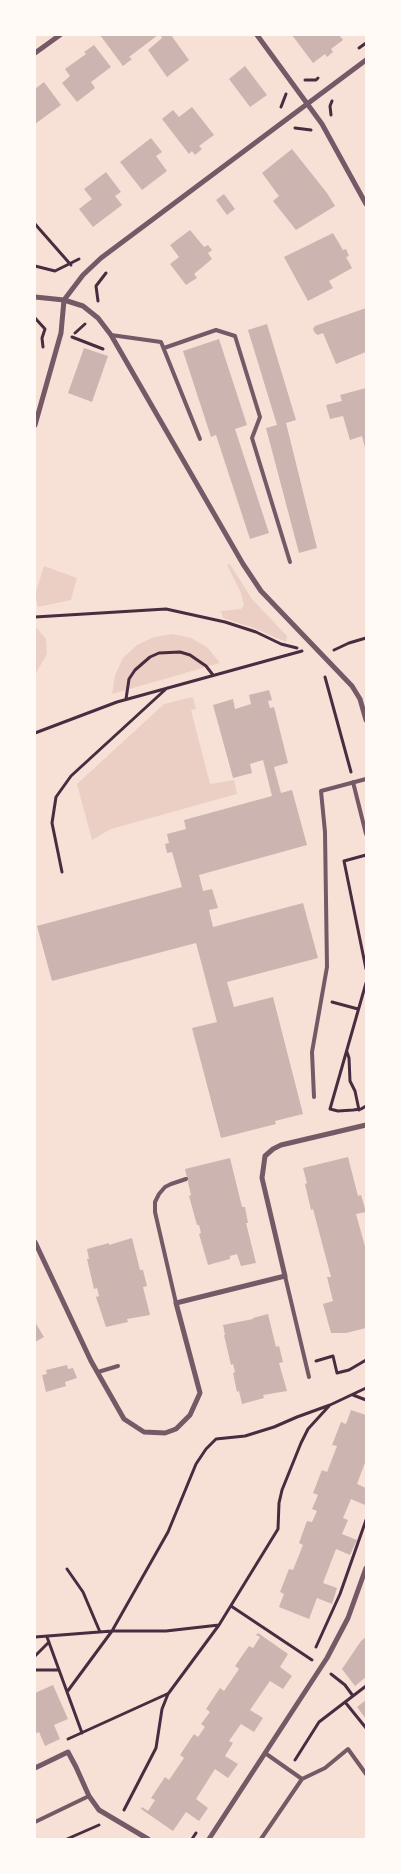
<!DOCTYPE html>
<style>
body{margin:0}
#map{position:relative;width:401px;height:1874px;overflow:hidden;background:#f7e1d7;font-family:Helvetica,sans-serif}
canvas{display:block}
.frame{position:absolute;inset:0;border:36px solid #fffaf5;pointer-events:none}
</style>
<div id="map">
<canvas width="401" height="1874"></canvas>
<div class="frame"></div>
</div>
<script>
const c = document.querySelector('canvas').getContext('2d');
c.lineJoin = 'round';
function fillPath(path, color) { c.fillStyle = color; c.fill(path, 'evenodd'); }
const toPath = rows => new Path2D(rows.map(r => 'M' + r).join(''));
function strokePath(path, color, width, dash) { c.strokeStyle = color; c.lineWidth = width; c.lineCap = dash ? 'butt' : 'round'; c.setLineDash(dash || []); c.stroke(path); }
fillPath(toPath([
 [230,564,252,599,287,636,286,642,254,628,223,618,221,611,241,609,244,605,241,593,227,565],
 [44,566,77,578,71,600,38,607,35,595],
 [35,626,46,639,47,654,35,675],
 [173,634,191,638,208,648,220,663,112,694,115,675,123,658,137,645,154,637],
 [193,697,196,709,191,710,210,784,234,780,237,794,111,829,92,840,77,784,164,704]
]), '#ebcfc5');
fillPath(toPath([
 [100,35,158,35,129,57,132,59,123,66],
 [163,35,171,35,189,60,167,77,148,50,162,38,161,36],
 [292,35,339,35,343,40,331,49,333,52,327,57,325,54,313,63],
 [94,45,111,67,91,82,95,88,77,102,62,83,70,76,65,69,86,54,84,52],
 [245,66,267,95,250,107,229,79],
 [44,82,61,105,35,124,35,89],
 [192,107,214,135,199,146,202,149,195,155,192,151,189,154,162,119,173,110,179,117],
 [151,138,162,152,156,156,167,171,142,190,120,162],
 [292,149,327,193,335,206,296,230,273,201,279,196,262,173],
 [106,172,121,192,115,196,122,205,93,227,79,209,92,199,84,189],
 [224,194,235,209,227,215,216,200],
 [190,230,204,247,208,245,212,250,208,253,212,259,194,274,197,278,186,285,170,264,179,257,170,245],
 [333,233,343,250,346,249,349,256,346,257,352,268,329,281,333,288,308,301,284,257],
 [366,308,366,352,336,364,323,333,318,335,315,333,313,329,315,326],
 [267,324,296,420,286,423,317,548,299,553,266,428,277,425,248,330],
 [219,339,247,425,235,429,269,533,250,539,216,435,211,437,183,351],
 [84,348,108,356,92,402,68,393],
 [366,388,366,448,365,448,362,436,350,440,343,416,330,419,326,405,342,401,340,395],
 [269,690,272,700,268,701,270,708,274,707,288,763,274,767,281,793,292,790,307,845,199,875,203,891,212,889,218,908,209,910,213,927,303,903,318,958,227,982,234,1007,273,997,303,1114,275,1121,276,1124,221,1138,192,1028,217,1022,196,943,52,981,37,926,182,887,172,852,167,853,165,844,169,843,167,834,186,829,184,820,272,796,263,760,250,764,252,773,233,778,213,705,233,699,235,709,251,704,249,695],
 [348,1157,358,1196,361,1195,366,1212,356,1214,366,1250,366,1328,346,1333,331,1333,323,1304,333,1301,327,1277,331,1277,313,1209,311,1210,305,1184,307,1183,303,1168],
 [230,1158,242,1207,245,1207,248,1223,246,1223,256,1263,241,1266,237,1254,230,1256,230,1259,208,1265,199,1234,201,1233,199,1225,197,1225,189,1196,191,1195,185,1169],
 [132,1238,140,1270,143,1270,147,1286,143,1287,150,1315,127,1319,128,1322,106,1327,96,1297,99,1296,97,1288,94,1289,87,1259,89,1259,87,1249,109,1243,109,1245],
 [268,1314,276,1347,279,1346,283,1362,279,1363,287,1391,263,1395,264,1398,242,1404,239,1391,237,1392,233,1373,235,1372,233,1364,231,1365,224,1335,225,1335,223,1325,253,1319,253,1318],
 [35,1322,44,1337,35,1342],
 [67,1365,68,1369,73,1368,77,1378,65,1382,66,1386,46,1392,42,1375,47,1374,46,1370],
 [351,1410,366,1415,366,1460,357,1484,366,1488,366,1503,365,1505,351,1499,343,1518,348,1520,342,1534,357,1540,350,1555,336,1549,323,1583,337,1588,332,1604,317,1598,309,1619,279,1607,284,1594,280,1592,289,1569,293,1570,303,1545,299,1543,307,1521,312,1522,317,1511,312,1509,318,1495,313,1493,322,1470,327,1472,337,1446,332,1445,341,1422,346,1424],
 [258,1633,288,1654,280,1667,292,1676,283,1689,270,1681,250,1710,263,1718,254,1732,241,1724,229,1741,233,1743,225,1756,238,1764,228,1778,215,1769,196,1799,208,1808,199,1821,186,1812,173,1831,141,1809,142,1807,148,1811,155,1800,151,1798,165,1777,169,1780,184,1758,180,1755,194,1734,198,1737,205,1727,201,1724,210,1712,206,1709,220,1688,224,1691,239,1669,235,1666,249,1646,253,1648,260,1637,256,1635],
 [366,1637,366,1677,355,1686,342,1669,361,1641],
 [53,1685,68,1719,54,1725,60,1739,45,1746,39,1732,35,1734,35,1693],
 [366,1700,366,1719,357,1707]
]), '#ccb4b1');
strokePath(toPath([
 [359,48,366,43],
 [305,80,316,80,318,78],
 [281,107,286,94],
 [331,115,330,106,332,101],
 [295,128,311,130],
 [35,224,71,265],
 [35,266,55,271,79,259],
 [98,301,96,286,106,273],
 [35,318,45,329,42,338,43,347],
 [75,333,85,324],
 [72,337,103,349],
 [35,617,166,609,225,622,256,632,281,644,297,648],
 [334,650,349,643,366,638],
 [325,677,351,772],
 [126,699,129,679,135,670,150,657,159,653,180,652,190,655,206,666,213,675],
 [35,733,117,702,302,651],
 [366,855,344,861,366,969],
 [62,872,52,823,56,797,71,776,167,688],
 [366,983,330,1109,338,1111,353,1110,361,1109,366,1106],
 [332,1002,358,1009],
 [347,1052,349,1058,350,1081,355,1091,359,1110],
 [316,1361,333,1356,337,1373,349,1370,366,1360],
 [353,1395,366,1400],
 [67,1569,83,1592,100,1632],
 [231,1606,312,1660],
 [219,1625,278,1529,279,1503,282,1490,301,1443,308,1429,329,1406],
 [35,1637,112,1631,168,1532,196,1464,206,1449,216,1439,245,1436,274,1427,297,1417,330,1405,366,1388],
 [47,1637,82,1733],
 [316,1647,340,1594,366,1520],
 [35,1656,49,1642],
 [35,1670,59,1670],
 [331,1674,345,1685,353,1696],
 [67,1692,112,1631,166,1631,219,1625,168,1694,162,1709,156,1748,124,1810],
 [345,1702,366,1728],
 [68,1739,167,1694],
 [295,1760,319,1722,366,1686],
 [67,1839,99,1825],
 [192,1839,196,1833]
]), '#4a2c40', 3);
strokePath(toPath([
 [111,335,161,342,200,439],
 [164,348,216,330,235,336,260,417,252,438,290,562],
 [353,782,366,834],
 [314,1097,312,1052,327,967,325,832,321,791,366,779],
 [285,1276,309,1377],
 [176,1303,155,1212,155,1202,159,1194,165,1187,171,1184,186,1179],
 [98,1372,118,1366],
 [265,1753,302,1779],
 [35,1822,89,1796],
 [261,1839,302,1779,325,1768,348,1749,366,1774]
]), '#755966', 4);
strokePath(toPath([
 [257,35,322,124,366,204],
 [35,53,60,35],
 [35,297,64,300,83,306,98,318,111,335,243,564,261,591,352,686,360,699,366,720],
 [35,425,61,333,64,300,83,275,101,258,366,60],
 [35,1242,91,1361,124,1419,144,1432,165,1433,176,1429,190,1415,200,1393,176,1303,285,1276,262,1178,265,1156,273,1149,281,1145,366,1125],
 [35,1768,68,1752,76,1767,89,1796,99,1810,148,1839],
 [209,1839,327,1658,348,1618,366,1568]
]), '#755966', 5);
</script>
